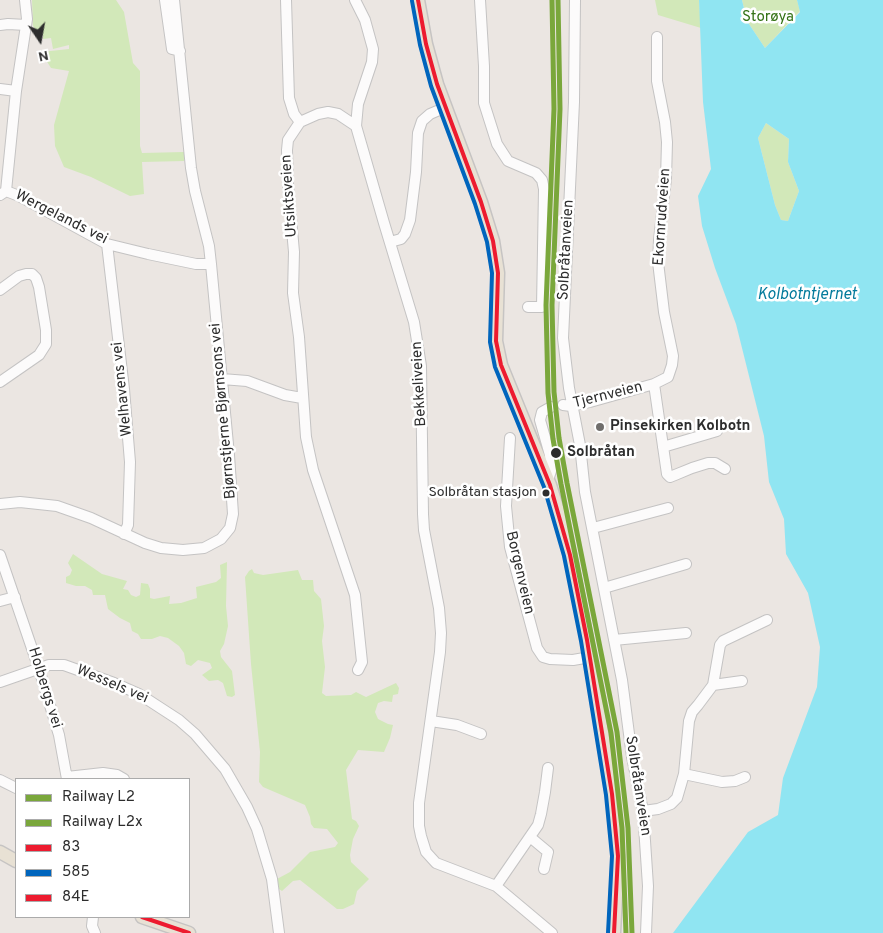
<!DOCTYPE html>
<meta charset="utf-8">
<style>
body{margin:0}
#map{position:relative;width:883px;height:933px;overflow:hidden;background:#ebe6e2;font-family:Overpass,sans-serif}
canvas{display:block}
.legend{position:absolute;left:15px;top:778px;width:175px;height:140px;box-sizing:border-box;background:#fff;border:1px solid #ababab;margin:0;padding:6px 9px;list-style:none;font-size:15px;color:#2d2d2d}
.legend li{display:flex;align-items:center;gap:10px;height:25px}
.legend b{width:25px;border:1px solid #ababab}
.north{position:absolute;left:15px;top:15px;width:50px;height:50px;-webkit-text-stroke:4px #fff;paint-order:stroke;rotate:168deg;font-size:14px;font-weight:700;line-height:20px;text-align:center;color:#2d2d2d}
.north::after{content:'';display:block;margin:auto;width:18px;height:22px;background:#2d2d2d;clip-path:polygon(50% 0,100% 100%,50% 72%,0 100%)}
</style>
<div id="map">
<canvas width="883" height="933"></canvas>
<ul class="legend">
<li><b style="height:6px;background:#7aa73b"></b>Railway L2</li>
<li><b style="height:6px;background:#7aa73b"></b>Railway L2x</li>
<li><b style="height:6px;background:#ed1b2f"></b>83</li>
<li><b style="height:6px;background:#0065bd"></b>585</li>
<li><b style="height:6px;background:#ed1b2f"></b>84E</li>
</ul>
<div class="north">N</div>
</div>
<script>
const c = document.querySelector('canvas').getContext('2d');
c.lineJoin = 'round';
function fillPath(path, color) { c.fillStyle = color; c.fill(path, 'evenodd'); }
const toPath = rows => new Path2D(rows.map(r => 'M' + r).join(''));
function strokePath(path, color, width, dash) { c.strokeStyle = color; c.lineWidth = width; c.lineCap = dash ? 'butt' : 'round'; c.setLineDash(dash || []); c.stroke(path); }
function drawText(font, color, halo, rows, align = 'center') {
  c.font = font + ' Overpass,sans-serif'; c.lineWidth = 5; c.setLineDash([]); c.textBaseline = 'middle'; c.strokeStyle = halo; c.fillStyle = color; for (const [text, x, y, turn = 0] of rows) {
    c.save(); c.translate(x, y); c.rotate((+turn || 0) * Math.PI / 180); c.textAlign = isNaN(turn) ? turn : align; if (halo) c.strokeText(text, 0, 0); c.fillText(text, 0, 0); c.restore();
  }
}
fillPath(toPath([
 [32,0,116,0,124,12,133,63,140,71,140,146,142,153,184,152,184,161,142,162,144,194,130,196,91,177,64,167,55,146,54,125,69,71,51,68,41,52,69,49,69,45,53,49,51,38,43,39,43,35,38,33,33,26],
 [655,0,699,0,701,28,658,15],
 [742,0,797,0,800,11,765,48,747,21],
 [766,123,789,139,788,162,799,191,788,221,781,220,775,205,758,138],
 [73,554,102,574,127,581,123,589,128,590,131,595,136,597,140,595,141,583,148,584,150,589,150,598,154,599,170,596,169,604,181,603,197,598,196,587,216,582,221,578,220,565,227,562,226,606,228,626,224,644,220,651,221,657,232,671,235,695,232,697,227,696,223,683,218,680,209,681,202,675,212,668,210,663,198,660,191,666,186,664,184,653,179,646,168,638,160,636,152,639,141,639,138,634,132,631,130,623,120,618,108,609,105,595,93,595,92,590,85,586,76,586,66,583,66,577,70,575,72,570,68,563],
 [252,569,254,573,263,575,298,570,302,580,313,580,314,591,321,599,324,626,322,641,325,667,322,693,326,696,351,695,356,692,366,697,396,683,399,688,398,694,393,695,392,702,384,701,378,703,375,712,378,719,388,724,393,725,390,738,384,752,358,750,346,770,352,819,356,821,359,826,353,839,350,855,351,862,369,879,357,891,354,904,343,909,337,909,300,880,293,881,282,891,279,889,276,884,277,879,290,872,310,852,335,847,338,843,327,829,314,828,311,824,310,817,305,805,263,787,259,782,260,752,251,664,245,577,249,571]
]), '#d2e8b9');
fillPath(toPath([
 [699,0,742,0,747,21,765,48,800,12,797,0,883,0,883,933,673,933,748,832,778,815,783,778,817,687,820,647,808,593,786,554,784,519,769,482,764,436,736,324,715,268,702,226,698,196,711,169,703,102],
 [766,123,789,139,788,162,799,191,788,221,781,220,775,205,758,138]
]), '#90e5f2');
const minor = toPath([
 [165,0,172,49,180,51],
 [286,0,289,98,294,114,300,122],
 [355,0,365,20,373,49,372,62,358,104,356,126,384,223,414,322,421,366,423,514,424,530,439,608,441,633,440,652,419,803,419,826,421,836,426,852,436,863,496,886,552,933],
 [480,0,484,66,484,103,497,144,508,161,536,173,542,180,544,189,542,307,528,307],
 [575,0,574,102,563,338,569,388,580,445,585,492,622,680,632,757,643,811,648,886,646,933],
 [0,25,8,24,26,25],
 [0,89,16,91],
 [356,126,338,114,328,112,318,114,300,122,288,140,287,150,288,185,294,252,293,293,299,337,306,437,313,470,355,595,362,662,358,670],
 [6,191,16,91,27,19,25,0],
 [0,195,6,191,19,196,107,244,148,254,196,264,211,264],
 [390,242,401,239,405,234,410,220,416,172,418,133,422,121,430,114,444,108],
 [107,244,124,389,130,462,128,525,124,534],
 [0,290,19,276,26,274,32,274,36,278,39,287,46,330,46,344,39,355,0,382],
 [222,379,247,381,285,395,302,398],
 [654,384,667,474,670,477,675,475,692,468,708,463,715,463,725,469],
 [563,405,571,406,590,402,654,384,668,377,672,365,673,356,664,312,658,262,659,240,666,179,667,142,665,122,657,81,657,37],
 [510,438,506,506,510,547,537,648,543,657,550,659,573,660,590,657],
 [663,447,717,431],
 [548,480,551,471,550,455,540,420,542,412,551,407],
 [0,504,20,502,57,506,91,518,145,543,161,548,183,550,204,548,221,539,230,528,233,514,229,455,211,264,209,246,195,191,191,168,174,0],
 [593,528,668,508],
 [0,555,39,669,59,735,67,779],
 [604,588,686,564],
 [0,601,15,597],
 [614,640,686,633],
 [0,682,49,665,64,665,114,683,139,694,179,720,195,734,225,769,247,807,257,829,272,879,279,933],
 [713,685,720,645,723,641,767,620],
 [431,721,457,725,481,734],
 [684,774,722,782,735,781,745,777],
 [67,777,103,773,117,775,124,779],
 [0,780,16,788],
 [643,811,658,809,671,804,677,798,684,774,689,721,692,712,698,705,713,685,742,681],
 [530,837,548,852,544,869],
 [496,886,538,825,541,814,545,792,548,768],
 [93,917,92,926,95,933]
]);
const major = toPath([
 [418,0,426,44,437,84,481,202,493,241,498,273,496,341,501,365,550,485,559,514,570,555,587,640,612,794,618,856,614,933],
 [0,852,16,861],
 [142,917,189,933]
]);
strokePath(minor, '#c4c3c3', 12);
strokePath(major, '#c6c4c3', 15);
strokePath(minor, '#fcfbfb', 10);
strokePath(major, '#e8e1d4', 12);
strokePath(toPath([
 [418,0,426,44,437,84,481,202,493,241,498,273,496,341,501,365,550,485,570,555,587,640,612,794,618,856,614,933]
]), '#ed1b2f', 4);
strokePath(toPath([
 [412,1,420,45,431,86,475,204,487,242,492,273,490,342,495,367,544,487,564,556,581,641,606,795,612,856,608,933]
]), '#0065bd', 4);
strokePath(toPath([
 [142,917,189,933]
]), '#ed1b2f', 4);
strokePath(toPath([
 [558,0,560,109,552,305,554,392,559,438,567,483,617,732,628,828,632,933]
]), '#7aa73b', 5);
strokePath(toPath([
 [552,0,554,109,546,305,548,393,553,439,561,484,611,733,622,828,626,933]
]), '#7aa73b', 5);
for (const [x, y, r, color] of [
 [600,427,5,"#706e6c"],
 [556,453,6,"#2d2d2d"],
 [546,493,4.5,"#2d2d2d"]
]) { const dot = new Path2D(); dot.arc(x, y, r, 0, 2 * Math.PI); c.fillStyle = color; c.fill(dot); strokePath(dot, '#fff', 2); }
drawText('14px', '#2d2d2d', '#fff', [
 ["Solbråtan stasjon",537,493]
], 'right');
drawText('15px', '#347215', '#fff', [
 ["Storøya",768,18]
]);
drawText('15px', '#2d2d2d', '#fff', [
 ["Utsiktsveien",290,196,-94],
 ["Ekornrudveien",663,217,-86],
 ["Wergelands vei",61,218,27],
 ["Solbråtanveien",567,250,-87],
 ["Bekkeliveien",420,384,-93],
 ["Welhavens vei",123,389,-96],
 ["Tjernveien",608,396,-14],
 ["Bjørnstjerne Bjørnsons vei",224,411,-95],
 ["Borgenveien",519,573,77],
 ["Wessels vei",112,685,23],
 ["Holbergs vei",44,688,73],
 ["Solbråtanveien",637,786,81]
]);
drawText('bold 15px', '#2d2d2d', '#fff', [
 ["Pinsekirken Kolbotn",610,427]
], 'left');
drawText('bold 15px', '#2d2d2d', '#fff', [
 ["Solbråtan",567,453]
], 'left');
drawText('italic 16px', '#047b9c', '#fff', [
 ["Kolbotntjernet",807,296]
]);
</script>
